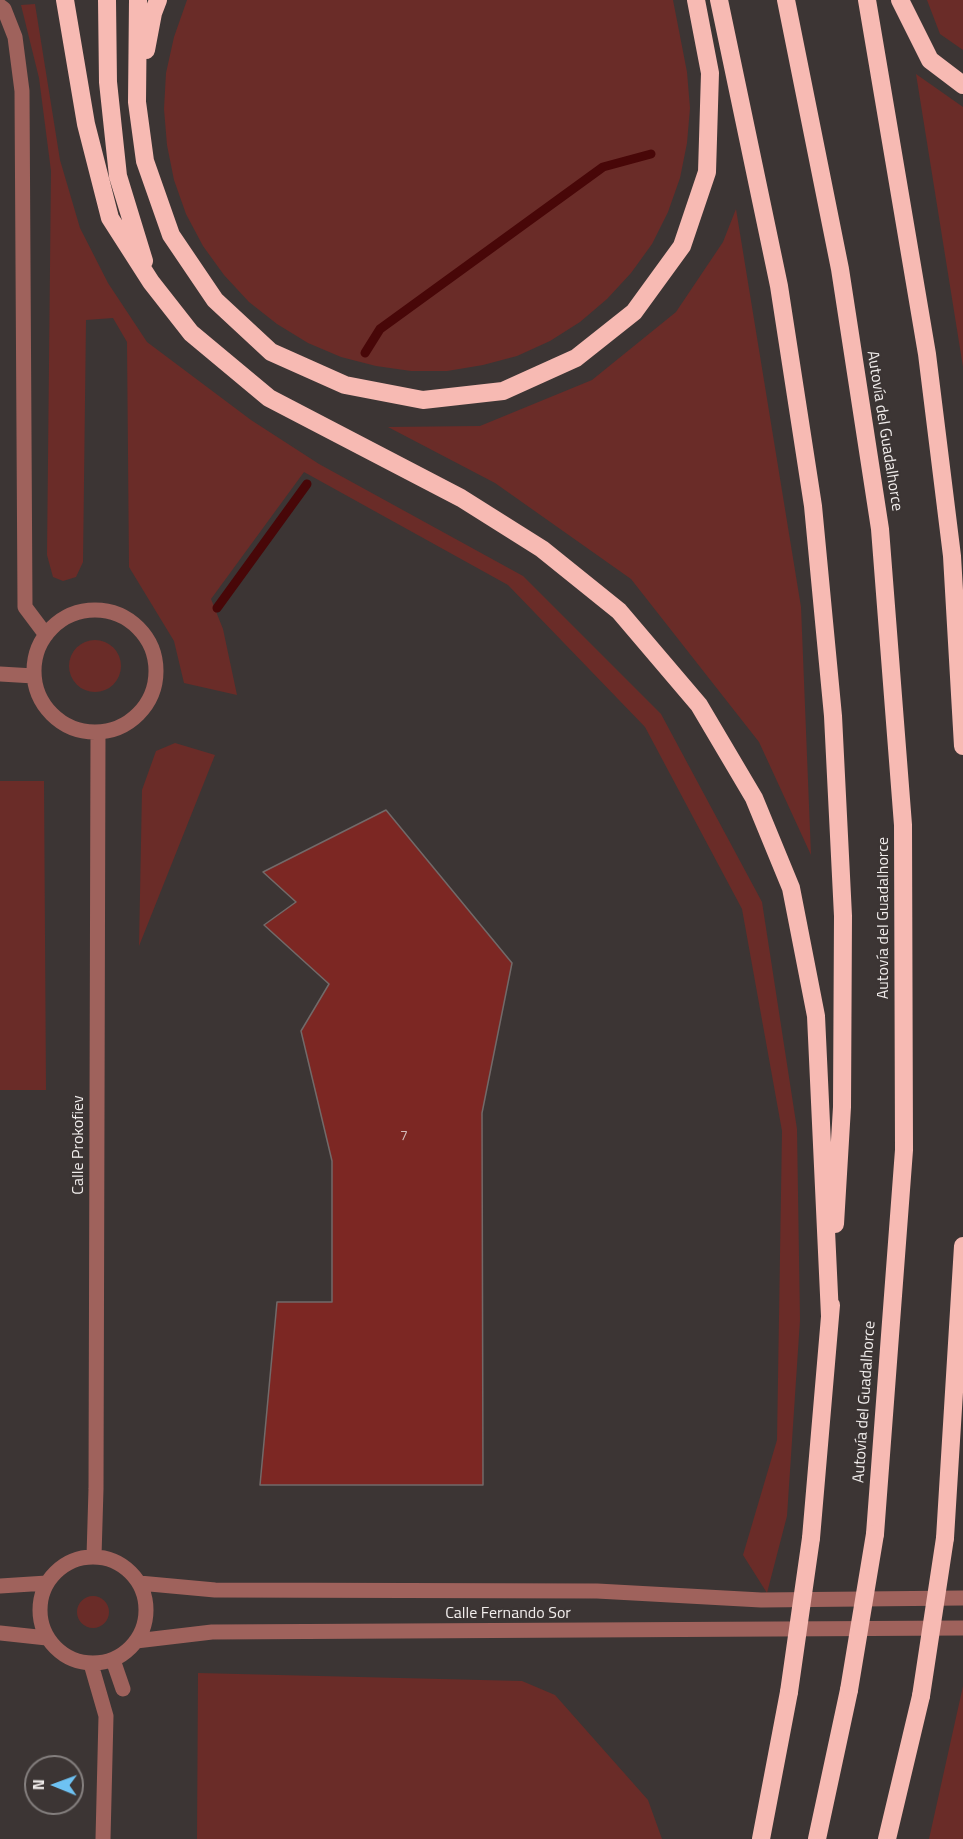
<!DOCTYPE html>
<meta charset="utf-8">
<style>
body{margin:0}
#map{position:relative;width:963px;height:1839px;overflow:hidden;background:#3c3534;font-family:"Titillium Web",sans-serif}
canvas{display:block}
.north{position:absolute;left:24px;top:1755px;width:60px;height:60px;box-sizing:border-box;background:#3c3534;border:2px solid #847f7e;border-radius:50%;rotate:271deg;font-size:16px;font-weight:700;line-height:24px;text-align:center;color:#f1edec}
.north::after{content:'';display:block;margin:auto;width:21px;height:27px;background:#6ec2f3;clip-path:polygon(50% 0,100% 100%,50% 72%,0 100%)}
</style>
<div id="map">
<canvas width="963" height="1839"></canvas>
<div class="north">N</div>
</div>
<script>
const c = document.querySelector('canvas').getContext('2d');
c.lineJoin = 'round';
function fillPath(path, color) { c.fillStyle = color; c.fill(path, 'evenodd'); }
const toPath = rows => new Path2D(rows.map(r => 'M' + r).join(''));
function strokePath(path, color, width, dash) { c.strokeStyle = color; c.lineWidth = width; c.lineCap = dash ? 'butt' : 'round'; c.setLineDash(dash || []); c.stroke(path); }
function drawText(font, color, halo, rows, align = 'center') {
  c.font = font + ' "Titillium Web",sans-serif'; c.lineWidth = 4.5; c.setLineDash([]); c.textBaseline = 'middle'; c.strokeStyle = halo; c.fillStyle = color; for (const [text, x, y, turn = 0] of rows) {
    c.save(); c.translate(x, y); c.rotate((+turn || 0) * Math.PI / 180); c.textAlign = isNaN(turn) ? turn : align; if (halo) c.strokeText(text, 0, 0); c.fillText(text, 0, 0); c.restore();
  }
}
fillPath(toPath([
 [187,0,673,0,687,72,690,108,687,143,680,178,668,212,652,244,631,273,607,299,580,322,550,341,517,356,483,365,447,371,411,371,376,366,341,357,308,343,277,324,249,302,224,275,203,246,186,214,174,180,167,145,164,109,166,73,174,37],
 [927,0,963,0,963,50,940,34],
 [35,4,60,160,80,228,108,283,147,342,251,420,319,464,523,576,661,714,762,902,797,1129,800,1320,787,1516,767,1593,743,1555,777,1440,782,1131,742,909,645,727,508,585,304,472,211,599,223,629,237,695,184,683,174,641,129,567,127,342,113,318,86,320,83,562,76,577,63,581,53,577,47,555,51,171,39,78,21,5],
 [916,74,963,107,963,367],
 [736,209,801,607,811,855,759,742,631,579,495,483,388,427,480,426,592,380,676,312,723,242],
 '69 666a26 26 0 1 1 52 0a26 26 0 1 1-52 0Z',
 [175,743,215,755,139,946,142,790,156,751],
 [0,781,44,781,46,1090,0,1090],
 '77 1612a16 16 0 1 1 32 0a16 16 0 1 1-32 0Z',
 [198,1673,522,1681,555,1695,648,1800,662,1839,197,1839],
 [963,1686,963,1839,929,1839]
]), '#6a2c28');
strokePath(toPath([
 [365,353,380,329,603,167,651,154],
 [217,608,307,484]
]), '#480708', 9);
const building = toPath([
 [386,810,512,963,482,1113,483,1485,260,1485,277,1302,332,1302,332,1161,301,1031,329,984,264,925,296,902,263,872,386,810]
]);
fillPath(building, '#7c2723');
strokePath(building, '#726a69', 1.5);
strokePath(toPath([
 [0,6,4,9,15,37,22,91,25,607,46,635],
 '34 671a61 61 0 1 1 122 0a61 61 0 1 1-122 0Z',
 [0,674,34,676],
 [94,1556,96,1489,98,733],
 '40 1610a53 53 0 1 1 106 0a53 53 0 1 1-106 0Z',
 [139,1583,215,1590,597,1591,761,1600,963,1598],
 [0,1586,47,1583],
 [0,1633,47,1638],
 [136,1641,212,1632,963,1628],
 [113,1660,123,1689],
 [91,1664,106,1716,103,1839]
]), '#9f625c', 15);
strokePath(toPath([
 [65,0,86,124,110,218,151,282,191,333,269,398,461,498,542,549,619,611,699,705,754,798,791,888,816,1016,830,1316],
 [107,0,108,82,118,176,144,261],
 [138,0,137,102,145,161,171,235,215,300,271,352,345,385,423,400,503,391,576,358,634,312,682,246,707,172,710,73,696,0],
 [719,0,779,286,813,506,833,716,843,916,842,1107,835,1224],
 [786,0,840,269,880,529,903,825,904,1150,875,1534],
 [867,0,927,354,952,556,963,746],
 [900,0,930,60,963,85],
 [146,50,153,13,158,0],
 [811,1538,831,1305],
 [945,1538,963,1246],
 [761,1839,789,1692],
 [817,1839,849,1690],
 [887,1839,921,1696]
]), '#f7bab3', 18);
strokePath(toPath([
 [849,1690,875,1534],
 [789,1692,811,1538],
 [921,1696,945,1538]
]), '#f7bab3', 18);
drawText('14px', '#d4bcba', null, [
 ["7",404,1137]
]);
drawText('16px', '#f1edec', '#3c3534', [
 ["Autovía del Guadalhorce",884,431,81],
 ["Autovía del Guadalhorce",884,918,-90],
 ["Calle Prokofiev",79,1145,-90],
 ["Autovía del Guadalhorce",865,1402,-86],
 ["Calle Fernando Sor",508,1614]
]);
</script>
